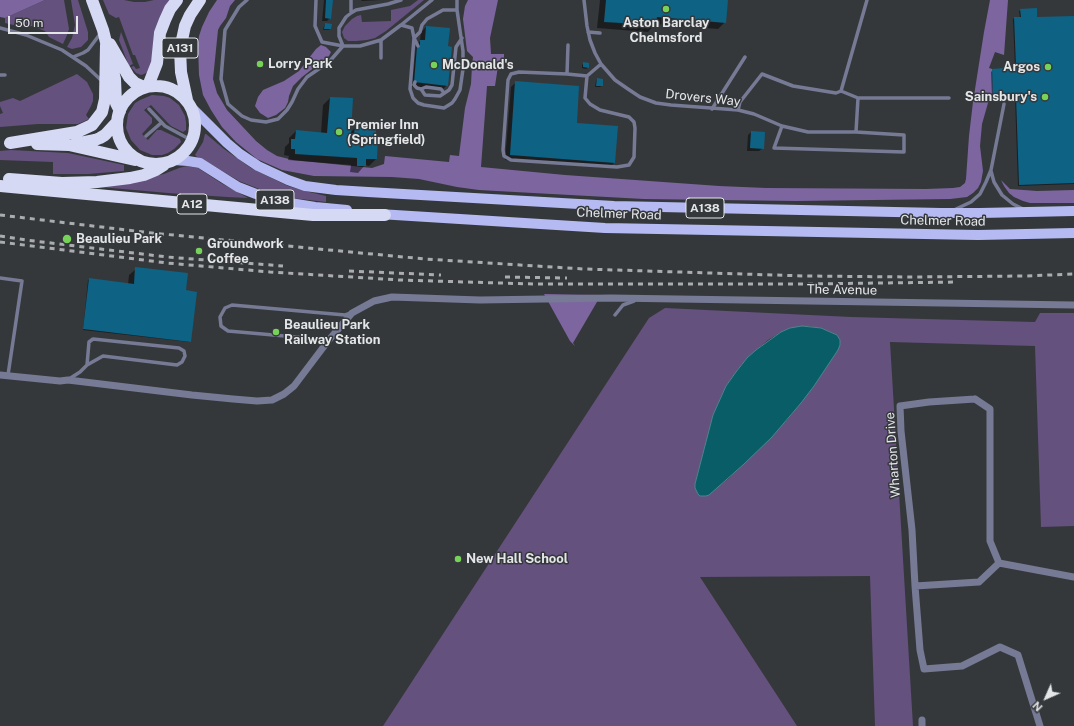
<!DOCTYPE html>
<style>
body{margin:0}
#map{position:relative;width:1074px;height:726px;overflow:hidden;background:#35383b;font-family:"Public Sans",sans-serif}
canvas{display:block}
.north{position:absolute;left:1026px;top:678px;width:40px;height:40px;-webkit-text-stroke:3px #35383b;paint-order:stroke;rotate:225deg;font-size:11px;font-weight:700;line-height:16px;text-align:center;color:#e4e6e8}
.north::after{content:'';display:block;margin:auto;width:14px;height:18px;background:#e4e6e8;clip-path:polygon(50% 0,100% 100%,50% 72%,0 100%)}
.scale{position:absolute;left:8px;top:16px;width:70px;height:18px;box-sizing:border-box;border:2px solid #e4e6e8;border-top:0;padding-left:5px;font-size:12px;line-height:14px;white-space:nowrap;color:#e4e6e8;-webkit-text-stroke:3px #35383b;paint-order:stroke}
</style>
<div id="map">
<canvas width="1074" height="726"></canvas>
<div class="north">N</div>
<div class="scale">50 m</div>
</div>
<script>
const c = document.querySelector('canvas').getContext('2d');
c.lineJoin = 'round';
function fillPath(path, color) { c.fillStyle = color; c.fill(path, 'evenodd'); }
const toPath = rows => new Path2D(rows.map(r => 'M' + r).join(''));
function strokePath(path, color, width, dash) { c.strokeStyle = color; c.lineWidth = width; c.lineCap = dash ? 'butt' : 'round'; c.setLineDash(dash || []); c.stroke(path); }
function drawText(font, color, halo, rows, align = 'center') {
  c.font = font + ' "Public Sans",sans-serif'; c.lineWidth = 3; c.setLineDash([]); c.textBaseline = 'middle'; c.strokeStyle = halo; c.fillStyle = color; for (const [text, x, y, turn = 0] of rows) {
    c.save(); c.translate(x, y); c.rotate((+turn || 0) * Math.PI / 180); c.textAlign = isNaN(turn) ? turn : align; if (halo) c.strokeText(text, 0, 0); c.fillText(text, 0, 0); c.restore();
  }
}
fillPath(toPath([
 [45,0,64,0,69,29,67,35,63,44,49,37,45,31,32,26,22,27,5,23,5,18],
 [71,0,78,0,88,32,88,40,81,47,76,48,72,49,67,47,72,38,75,25],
 [103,0,124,0,134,2,145,2,154,0,172,0,148,72,144,74,141,75,136,73,131,67,134,66,136,69,140,68,135,55,133,55,119,17,116,18,109,14],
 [418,0,424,0,386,31,375,38,367,40,356,41,348,41,344,38,342,32,345,26,352,19,357,16,361,15,362,22,391,21,391,10,410,6],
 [121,32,133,64,129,66,119,40],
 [77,74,87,82,93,94,93,101,91,106,86,115,89,119,78,124,38,124,0,127,0,114,3,113,0,106,0,102,13,98,20,101],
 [152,95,164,96,170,98,179,105,185,116,186,122,186,130,183,132,171,126,167,122,151,105,144,110,152,118,152,123,142,134,148,140,157,130,161,130,180,139,181,142,174,149,168,153,162,155,152,155,140,150,131,140,126,128,128,114,135,103,140,100],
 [205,134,206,134,224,149,251,168,288,186,305,191,326,196,326,202,283,197,267,192,239,181,204,160,197,157,195,155,203,142],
 [11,150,68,153,124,165,124,171,88,174,53,174,53,162,0,160,0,151],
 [187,166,198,168,221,183,248,198,227,197,168,193,89,186,132,181,164,174,179,168],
 [665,308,851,317,1035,322,1040,313,1074,313,1074,526,1041,527,1035,346,890,342,913,726,875,726,870,576,700,577,797,726,383,726,649,318],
 [807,326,821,328,828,331,837,335,840,340,814,386,787,420,728,479,706,496,695,484,713,415,726,386,736,372,747,358,768,340,781,332,790,328]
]), '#64517e');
fillPath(toPath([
 [0,0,45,0,5,18,0,17],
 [217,0,235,0,230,6,226,18,220,26,218,30,213,79,217,93,227,110,256,141,267,150,277,156,293,160,372,168,384,164,385,156,449,162,450,155,459,156,465,108,471,84,472,66,473,57,467,51,463,19,465,6,468,0,498,0,490,38,491,54,504,54,504,65,498,66,495,86,487,86,481,167,565,175,719,186,766,188,926,189,953,188,960,187,965,183,966,179,969,136,973,102,984,32,990,0,1008,0,1004,55,995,52,989,68,992,69,993,93,988,103,982,124,980,146,983,171,981,182,978,188,973,193,967,197,950,199,796,201,644,199,515,192,479,190,457,187,419,179,392,177,314,176,282,170,257,159,236,142,222,127,211,110,203,95,199,75,198,44,199,36,202,27,209,12],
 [321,45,326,47,331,52,329,56,302,77,293,86,289,96,288,102,285,108,276,115,268,118,260,113,255,106,258,97,263,90,284,81,299,71,316,49],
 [1001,180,1010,189,1037,191,1074,190,1074,203,1030,203,1023,201,1014,197,1009,193,1004,186],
 [544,294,601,295,573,343,575,346,570,341]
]), '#7d669f');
const water = toPath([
 [802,326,821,328,837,335,840,340,840,345,838,350,814,386,801,403,772,437,744,464,709,495,706,496,700,496,698,494,695,488,695,484,713,415,726,386,736,372,747,358,756,350,781,332,790,328,802,326]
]);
fillPath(water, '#095d67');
strokePath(water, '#4b868e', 1);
fillPath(toPath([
 [324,0,332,0,330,18,327,21,322,21],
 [361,0,381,0,362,1],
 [600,0,726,0,725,22,718,29,655,24,648,32,597,28],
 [1021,10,1036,18,1074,17,1074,184,1018,186,1015,97,992,98,991,72,993,70,1015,68,1013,19,1014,18,1020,18,1019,11],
 [325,24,330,29,329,30,323,30,324,26],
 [426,27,447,47,447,85,442,90,412,87,416,46,420,41,421,32],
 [584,63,588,68,586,69,582,68,582,65],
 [597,79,602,86,600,87,595,87,596,81],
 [516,82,614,163,609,168,505,160,511,87],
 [330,98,350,133,355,128,376,159,369,166,365,165,358,173,350,172,351,165,288,160,289,156,284,155,285,147,289,143,289,138,296,131,321,133,323,105],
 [751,132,763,148,759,151,747,151,748,135],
 [136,269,185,293,191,341,189,342,83,330,88,280,90,279,128,284,129,275]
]), '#0007');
fillPath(toPath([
 [326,0,333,0,331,19,325,18],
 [606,0,728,0,726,23,657,17,656,25,604,22],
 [1037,8,1037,17,1074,16,1074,183,1019,185,1016,96,993,98,992,69,1016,67,1014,17,1021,17,1020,9],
 [325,23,332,24,331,29,324,29],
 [426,26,450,28,448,46,452,47,448,86,414,82,417,46,420,46,420,40,425,40],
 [583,62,589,63,589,68,583,67],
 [597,78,603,79,603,86,596,86],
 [515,81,579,86,577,123,618,126,615,163,510,155],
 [330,97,353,98,351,133,354,134,355,127,376,129,376,138,378,138,377,159,366,159,366,166,357,166,357,158,295,154,295,149,291,149,291,139,295,139,296,130,327,133],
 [751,131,765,132,764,149,750,148],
 [135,267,188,273,186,290,197,292,191,342,83,329,89,278,134,284]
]), '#0e6284');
strokePath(toPath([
 [247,0,239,7,225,30,221,79,228,104,242,116,251,120,266,122,278,119,287,110,292,102,298,89,307,77,329,62,343,46],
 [316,0,315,26,322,42,343,46],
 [401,0,388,4,356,10,351,13,346,17,339,28,339,36,343,46,360,46,381,40,401,25,432,0],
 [584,0,587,26,590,40,595,53,601,64,615,80,628,89,640,97,656,103,671,105,738,110,754,114,782,126,808,132,856,132,904,135,904,152,774,148,782,126],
 [351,13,351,0],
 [401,25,412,28,414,38,410,89,413,98,418,103,424,105,444,108,452,103,455,99,460,90,463,69,463,51,457,10,457,0],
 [0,28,26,35,62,50,86,66,102,81],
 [588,32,600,33],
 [381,40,381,58],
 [568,45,567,74,587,76,601,64],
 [418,46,414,38,420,32,422,25,427,19,443,10,457,10],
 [73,57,83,53,88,50,100,34],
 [567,74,519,72,511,74,508,80,503,150,504,156,511,160,617,167,629,165,634,157,635,128,634,122,629,117,600,110,590,104,585,98,587,76],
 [0,75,5,75],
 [415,82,414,85,417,88,421,89,426,87,441,89,444,93],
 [421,89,425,95,440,96,449,90,452,85,456,47,462,38],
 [841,91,858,98,949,98],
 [149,109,165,126,191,140],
 [712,109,745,57],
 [738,110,740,102,762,74,793,86,836,93,841,91,867,0],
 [856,132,858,98],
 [146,136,161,123],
 [991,171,994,182,1002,195,1013,204,1023,209],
 [956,209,971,202,980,194,986,182,991,170,1004,104],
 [0,278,22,281,8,375],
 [615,315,623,305,634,301],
 [93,339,179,348,184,351,185,356,182,362,177,365,103,356,87,365,89,342,93,339],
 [328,341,319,339,228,331,221,326,220,317,225,308,232,305,345,315,351,313],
 [69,379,80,372,87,365]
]), '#777a95', 3.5);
strokePath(toPath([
 [0,375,60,381,68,380,192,395,233,399,257,401,272,400,284,394,294,386,328,341,352,313,374,301,392,297,480,300,611,298,1074,305],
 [975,399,990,409,990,541,999,563,979,582,915,586,912,530,901,431,900,406,929,402,975,399],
 [999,563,1074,577],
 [915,586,920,650,924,669,962,666,1000,647,1018,655,1040,726],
 [922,726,922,720]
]), '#777a95', 7);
strokePath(toPath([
 [193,109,227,143,240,154,258,166,288,180,305,186,336,190,368,192,614,206,941,213,980,213,1074,211],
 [174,160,188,161,200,163,238,187,256,194,284,202,315,207,347,210],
 [379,214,605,228,978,235,1074,233]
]), '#b5bbf2', 10);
strokePath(toPath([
 [92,0,103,30,115,79,116,103,120,111],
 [110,44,129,77,135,83,144,87],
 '117 125a39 39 0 1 1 78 0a39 39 0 1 1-78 0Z',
 [148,86,157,63,160,33,165,20,170,9,177,0],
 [187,100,181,72,180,49,185,26,190,15,200,0],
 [10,143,77,132,92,125,102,112,105,99,106,45],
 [37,144,69,145,135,160],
 [75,144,95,140,100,138,105,135,117,122],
 [9,179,62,183,97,182,130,178,144,175,156,170,164,165],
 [0,186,313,215,385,215]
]), '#d5d9f3', 12);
strokePath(toPath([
 [0,215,152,233,308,248,425,259,584,269,805,276,911,277,1026,276,1074,274],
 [0,236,26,240,167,257,283,266],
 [0,242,167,263,270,272,400,280,533,284,805,284,958,282],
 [349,271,441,275],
 [505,277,567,278]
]), '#aaacaf', 3, [5, 5]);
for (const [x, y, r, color] of [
 [666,9,4,"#77d259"],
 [260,64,4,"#77d259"],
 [434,65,4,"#77d259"],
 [1048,67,4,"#77d259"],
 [1045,97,4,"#77d259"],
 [339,132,4,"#77d259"],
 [67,239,5,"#77d259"],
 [199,251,4,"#77d259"],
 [276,332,4,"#77d259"],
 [458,559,4,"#77d259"]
]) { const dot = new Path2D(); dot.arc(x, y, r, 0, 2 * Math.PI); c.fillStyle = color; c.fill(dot); strokePath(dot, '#35383b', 1.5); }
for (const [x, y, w] of [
 [180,48,36],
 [275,200,38],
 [192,204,30],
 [705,208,38]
]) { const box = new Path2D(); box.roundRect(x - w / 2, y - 10, w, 20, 3); c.fillStyle = '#35383b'; c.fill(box); strokePath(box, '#e4e6e8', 1); }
drawText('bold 12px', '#e4e6e8', null, [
 ["A131",180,48],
 ["A138",275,200],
 ["A12",192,204],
 ["A138",705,208]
]);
drawText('bold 13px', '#e4e6e8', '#35383b', [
 ["Aston Barclay",666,23,"center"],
 ["Chelmsford",666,38,"center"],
 ["Lorry Park",268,64],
 ["McDonald's",442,65],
 ["Argos",1040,67,"right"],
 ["Sainsbury's",1037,97,"right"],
 ["Premier Inn",347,125],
 ["(Springfield)",347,140],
 ["Beaulieu Park",76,239],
 ["Groundwork",207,244],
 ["Coffee",207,259],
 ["Beaulieu Park",284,325],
 ["Railway Station",284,340],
 ["New Hall School",466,559]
], 'left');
drawText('13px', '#e4e6e8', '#35383b', [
 ["Drovers Way",703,98,6],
 ["Chelmer Road",619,214,2],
 ["Chelmer Road",943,221,1],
 ["The Avenue",842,290,1],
 ["Wharton Drive",893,455,-94]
]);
</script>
